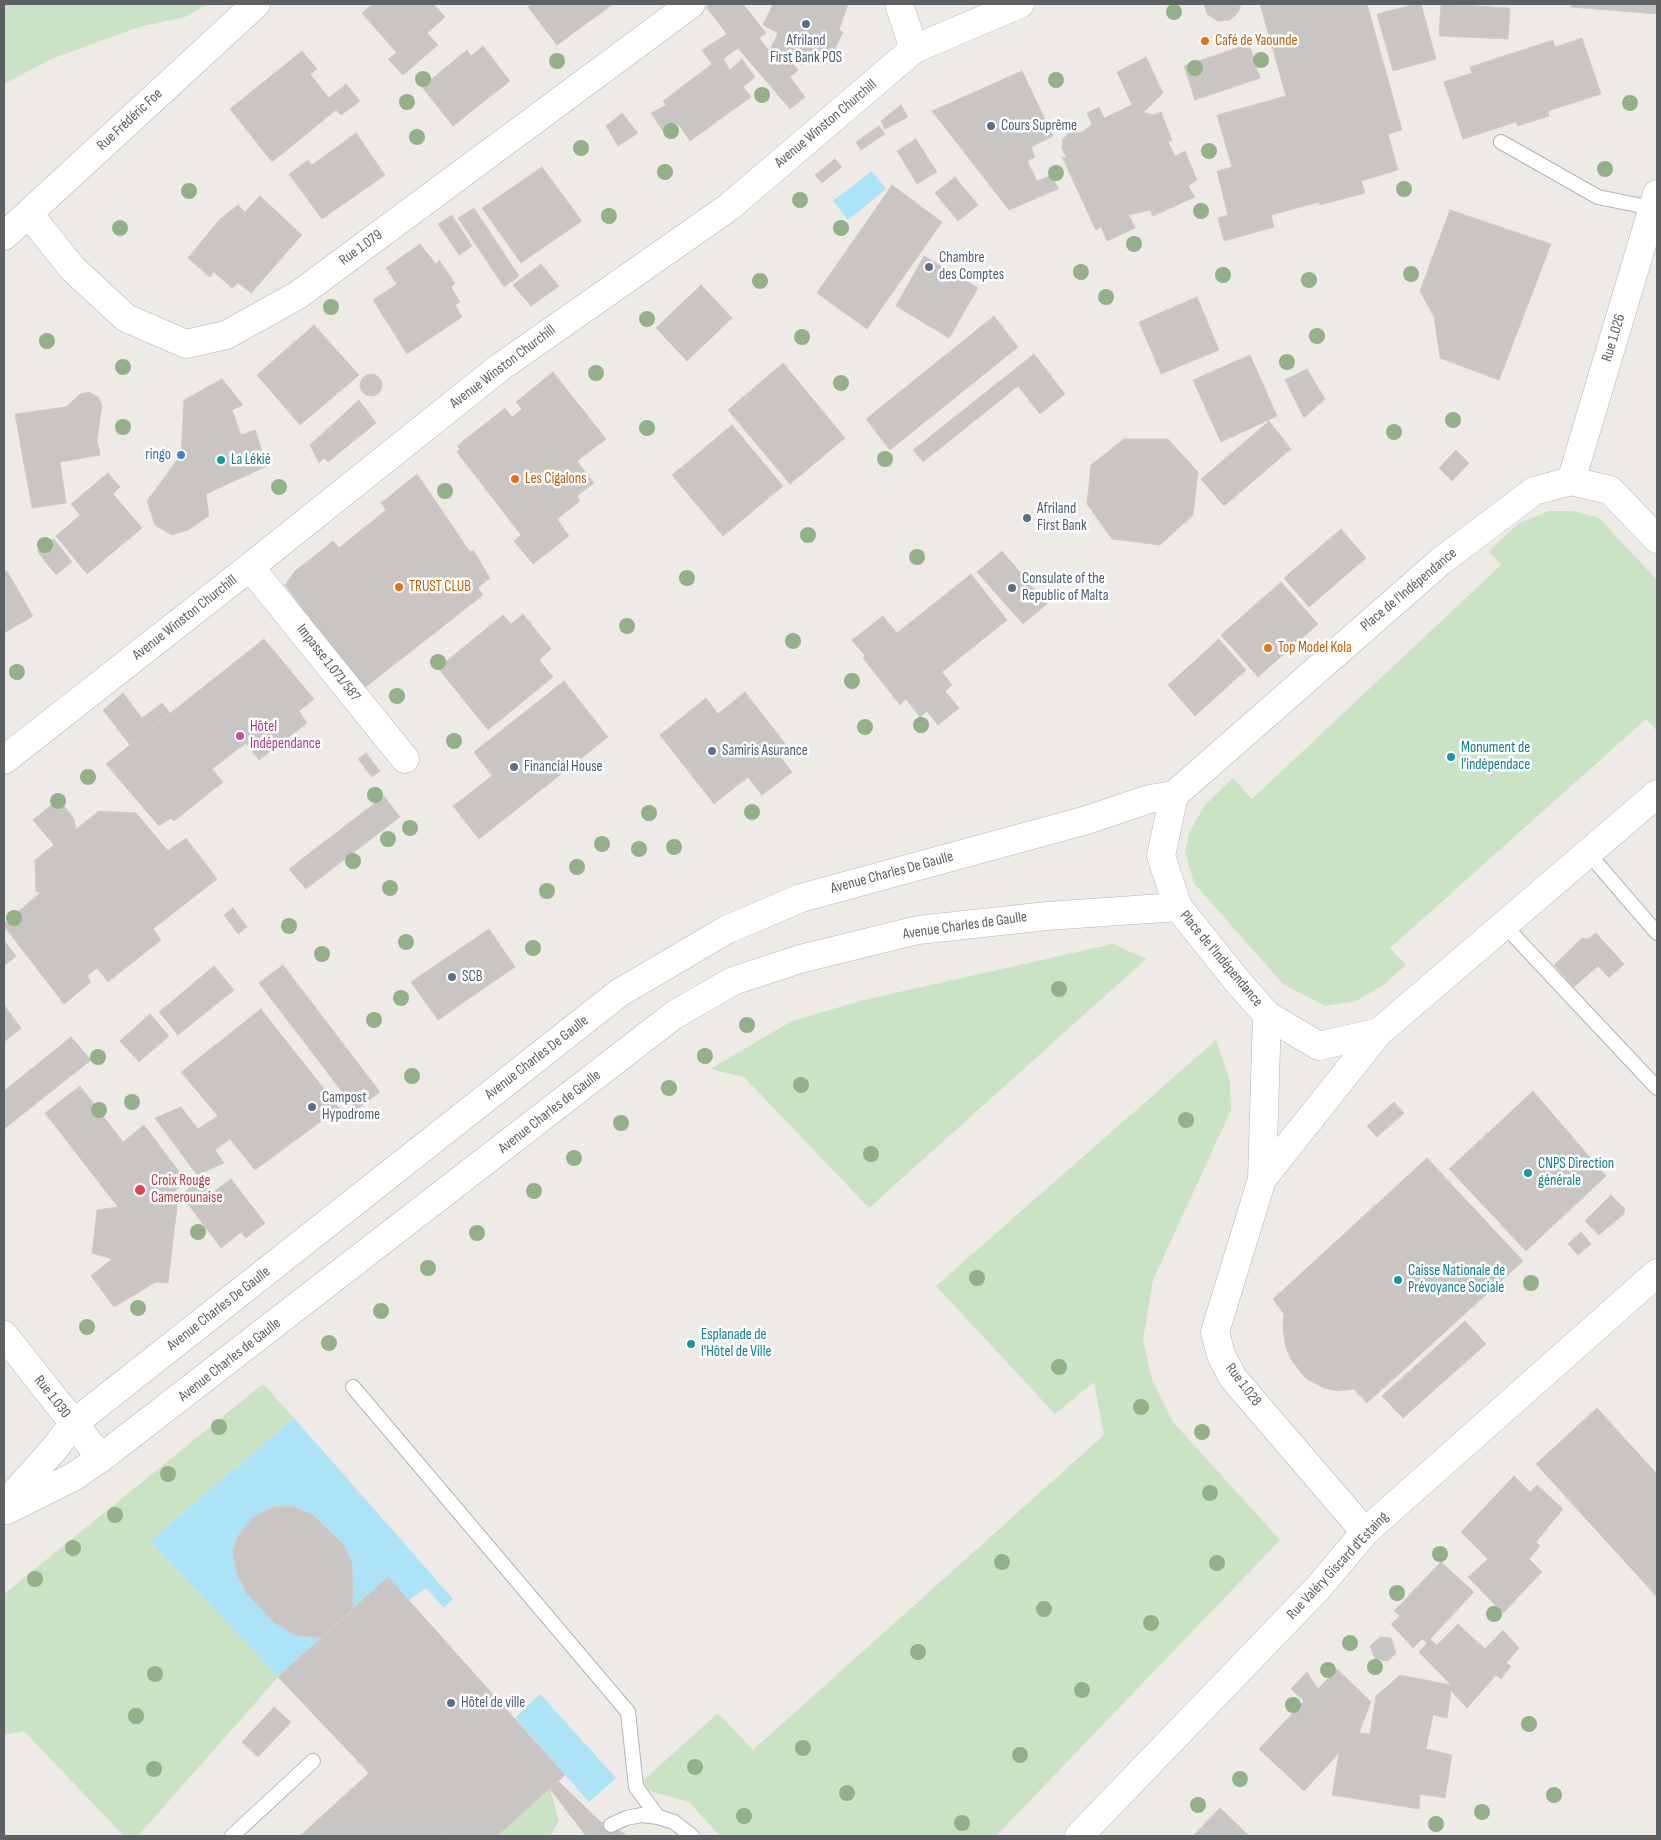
<!DOCTYPE html>
<meta charset="utf-8">
<style>
body{margin:0}
#map{position:relative;width:1661px;height:1840px;overflow:hidden;background:#eeeae5;font-family:"Sofia Sans Condensed",sans-serif}
canvas{display:block}
.frame{position:absolute;inset:0;border:5px solid #5d6164;pointer-events:none}
</style>
<div id="map">
<canvas width="1661" height="1840"></canvas>
<div class="frame"></div>
</div>
<script>
const c = document.querySelector('canvas').getContext('2d');
c.lineJoin = 'round';
function fillPath(path, color) { c.fillStyle = color; c.fill(path, 'evenodd'); }
const toPath = rows => new Path2D(rows.map(r => 'M' + r).join(''));
function strokePath(path, color, width, dash) { c.strokeStyle = color; c.lineWidth = width; c.lineCap = dash ? 'butt' : 'round'; c.setLineDash(dash || []); c.stroke(path); }
function drawText(font, color, halo, rows, align = 'center') {
  c.font = font + ' "Sofia Sans Condensed",sans-serif'; c.lineWidth = 5; c.setLineDash([]); c.textBaseline = 'middle'; c.strokeStyle = halo; c.fillStyle = color; for (const [text, x, y, turn = 0] of rows) {
    c.save(); c.translate(x, y); c.rotate((+turn || 0) * Math.PI / 180); c.textAlign = isNaN(turn) ? turn : align; if (halo) c.strokeText(text, 0, 0); c.fillText(text, 0, 0); c.restore();
  }
}
fillPath(toPath([
 [4,4,207,4,185,17,139,27,51,59,4,84],
 [1548,511,1573,511,1599,518,1657,580,1657,731,1646,719,1390,948,1406,965,1382,986,1356,1001,1325,1006,1283,984,1194,883,1185,852,1190,831,1205,805,1233,778,1252,799,1501,565,1489,551,1518,524],
 [1113,944,1146,959,869,1208,744,1077,710,1069,792,1021,864,1000],
 [1216,1040,1230,1081,1231,1110,1153,1280,1143,1340,1152,1379,1173,1422,1280,1540,996,1836,720,1836,689,1802,636,1787,718,1713,753,1750,1104,1435,1094,1382,1055,1414,936,1286],
 [263,1384,294,1418,150,1541,278,1677,138,1836,124,1836,24,1731,4,1735,4,1594],
 [550,1789,559,1821,550,1836,497,1836]
]), '#c9e3c4');
fillPath(toPath([
 [872,171,886,189,848,220,833,201],
 [294,1418,453,1599,444,1608,426,1588,409,1600,353,1610,352,1562,343,1544,313,1515,292,1506,273,1507,253,1518,238,1536,233,1553,237,1574,247,1594,295,1635,321,1638,278,1677,150,1541],
 [540,1694,616,1778,589,1802,515,1718]
]), '#ace3f6');
const building = toPath([
 [373,4,433,4,445,17,427,33,438,45,403,75,388,59,397,53,362,13,373,4],
 [532,4,613,4,557,45,528,7,532,4],
 [711,4,743,4,766,33,759,38,777,60,783,54,771,48,778,33,763,25,773,4,848,4,839,30,843,32,830,59,814,51,804,65,787,57,798,70,790,77,805,97,790,109,738,48,723,59,730,70,742,59,755,77,743,87,751,97,690,141,678,124,663,131,651,113,666,105,663,101,712,64,702,50,727,34,706,7,711,4],
 [1204,4,1240,4,1240,9,1236,15,1230,20,1218,21,1207,14,1204,4],
 [1260,4,1367,4,1402,130,1388,134,1398,170,1361,181,1365,193,1320,205,1319,202,1271,215,1274,227,1224,241,1218,218,1228,215,1217,171,1232,167,1217,115,1286,96,1260,4],
 [1416,4,1421,4,1436,59,1393,71,1377,14,1416,4],
 [1441,4,1510,8,1508,39,1439,36,1441,4],
 [1571,4,1657,4,1657,14,1571,7,1571,4],
 [1582,38,1601,94,1548,111,1549,116,1518,126,1516,122,1463,139,1444,82,1472,73,1470,67,1553,40,1555,47,1582,38],
 [1249,44,1260,78,1195,100,1184,66,1249,44],
 [483,46,510,81,453,126,422,87,467,50,471,56,483,46],
 [302,51,317,69,310,74,329,98,346,84,360,101,341,115,336,110,272,162,230,109,302,51],
 [1146,57,1163,93,1144,112,1153,115,1161,112,1172,140,1168,142,1175,156,1185,151,1197,180,1188,186,1195,197,1153,216,1150,210,1129,215,1135,228,1107,241,1101,227,1096,230,1062,157,1067,158,1062,149,1063,139,1069,133,1083,132,1092,124,1087,113,1099,107,1104,118,1132,105,1117,72,1146,57],
 [1022,71,1053,136,1031,147,1035,157,1027,161,1037,181,1052,175,1058,189,1009,210,932,111,1022,71],
 [901,105,908,117,885,129,881,121,901,105],
 [622,113,638,133,618,146,606,126,622,113],
 [879,126,885,134,861,150,856,142,879,126],
 [356,133,385,175,322,219,289,174,308,160,312,165,356,133],
 [916,139,937,172,917,184,897,151,916,139],
 [835,159,842,167,822,183,815,175,835,159],
 [542,167,582,221,521,263,482,208,542,167],
 [955,177,978,205,958,221,935,193,955,177],
 [892,185,942,222,867,329,817,293,892,185],
 [260,196,302,235,251,293,238,283,232,288,214,272,210,277,188,258,220,219,238,205,245,212,260,196],
 [474,208,519,276,504,287,458,218,474,208],
 [1450,210,1551,244,1499,380,1440,358,1434,317,1420,291,1450,210],
 [452,215,472,246,459,255,438,224,452,215],
 [420,244,436,264,439,260,455,283,451,287,460,302,455,305,462,317,407,354,373,300,397,284,386,268,420,244],
 [924,256,978,288,949,338,896,306,924,256],
 [541,264,559,286,531,306,513,285,541,264],
 [701,285,732,318,687,361,656,328,701,285],
 [1197,297,1219,350,1161,374,1139,322,1197,297],
 [994,316,1018,347,890,450,866,419,994,316],
 [314,325,359,375,300,425,257,375,314,325],
 [1034,354,1065,394,1040,414,1018,386,923,462,913,450,1034,354],
 [1250,355,1277,416,1221,442,1193,380,1250,355],
 [783,363,845,438,790,484,728,410,783,363],
 [1307,369,1325,399,1304,418,1285,380,1307,369],
 [553,372,606,439,577,461,594,483,577,496,580,501,557,519,569,536,533,564,514,541,521,535,457,452,460,449,457,446,505,408,512,417,522,409,516,402,553,372],
 '360 385a11 11 0 1 1 22 0a11 11 0 1 1-22 0Z',
 [222,379,243,405,232,410,241,435,255,430,267,466,206,494,209,516,188,530,172,535,155,525,147,501,181,455,184,400,222,379],
 [89,392,98,397,102,406,97,440,100,455,60,462,66,503,32,508,15,414,66,407,80,394,89,392],
 [359,400,376,423,328,462,324,458,319,463,310,445,359,400],
 [1269,421,1291,449,1224,506,1201,479,1269,421],
 [732,425,783,486,723,536,672,475,732,425],
 [1124,439,1168,439,1198,472,1193,515,1160,545,1112,539,1087,504,1091,465,1124,439],
 [1456,450,1469,463,1452,481,1439,468,1456,450],
 [108,473,120,487,113,494,142,528,87,574,56,536,80,515,71,504,108,473],
 [417,474,470,552,473,550,490,578,478,588,483,595,358,693,310,619,285,585,295,571,333,541,339,548,386,510,381,503,417,474],
 [1341,529,1366,558,1309,607,1284,578,1341,529],
 [54,539,72,562,56,575,37,551,54,539],
 [1002,551,1047,604,1023,624,977,572,1002,551],
 [7,571,33,616,4,633,4,573,7,571],
 [971,574,1007,620,942,672,952,685,945,691,959,708,938,725,927,711,920,717,906,699,900,705,863,658,865,656,852,640,883,616,897,633,971,574],
 [1281,582,1318,624,1258,677,1221,635,1281,582],
 [523,614,551,649,539,660,553,677,488,730,438,668,503,615,511,624,523,614],
 [264,639,314,699,299,711,307,723,259,760,246,743,212,769,223,782,174,821,171,818,159,826,106,764,264,639],
 [1219,639,1246,670,1195,716,1168,685,1219,639],
 [564,681,608,737,479,839,453,806,492,776,474,752,564,681],
 [745,692,787,746,778,754,792,772,762,795,748,777,714,804,660,735,706,698,718,714,745,692],
 [123,693,142,718,162,703,170,713,130,745,103,710,123,693],
 [366,753,380,771,372,777,358,759,366,753],
 [384,796,400,817,306,889,289,869,384,796],
 [59,799,74,819,76,829,99,811,136,813,168,851,186,838,217,879,153,929,161,940,108,982,97,968,87,976,91,982,64,1004,4,926,4,924,40,893,36,891,35,860,54,845,33,820,59,799],
 [233,908,247,927,238,934,224,915,233,908],
 [489,929,515,967,438,1020,411,982,489,929],
 [1596,933,1624,964,1609,978,1598,966,1574,987,1554,965,1582,938,1588,939,1596,933],
 [4,940,16,956,4,966,4,940],
 [283,965,380,1092,356,1110,259,983,283,965],
 [214,966,234,990,178,1035,159,1012,214,966],
 [4,1005,21,1028,4,1042,4,1005],
 [261,1009,339,1108,255,1170,230,1139,215,1150,224,1163,197,1175,155,1118,181,1107,198,1129,218,1116,181,1072,261,1009],
 [150,1014,169,1036,139,1062,120,1041,150,1014],
 [71,1037,91,1060,4,1129,4,1091,71,1037],
 [80,1086,123,1142,144,1125,187,1182,165,1198,178,1198,168,1283,156,1282,114,1307,91,1276,112,1259,92,1253,97,1210,118,1207,45,1113,80,1086],
 [1533,1091,1606,1176,1526,1251,1449,1169,1533,1091],
 [1394,1102,1404,1113,1377,1137,1367,1126,1394,1102],
 [1427,1158,1523,1261,1367,1403,1354,1389,1338,1391,1324,1388,1307,1379,1302,1374,1290,1358,1286,1347,1283,1329,1284,1314,1273,1299,1427,1158],
 [231,1179,265,1223,246,1238,242,1234,244,1230,221,1248,181,1195,200,1180,212,1193,231,1179],
 [1611,1195,1625,1209,1624,1214,1599,1235,1585,1221,1611,1195],
 [1581,1232,1591,1244,1578,1255,1568,1244,1581,1232],
 [1465,1321,1486,1344,1403,1418,1382,1396,1465,1321],
 [1597,1408,1657,1474,1657,1597,1536,1464,1597,1408],
 [1514,1476,1530,1492,1537,1485,1563,1509,1536,1542,1540,1546,1529,1559,1542,1572,1503,1613,1468,1577,1488,1559,1461,1532,1514,1476],
 [292,1506,313,1515,343,1544,352,1562,353,1610,321,1638,295,1635,274,1622,247,1594,237,1574,233,1553,238,1536,252,1518,273,1507,292,1506],
 [1441,1562,1474,1592,1430,1639,1437,1645,1458,1624,1485,1649,1503,1630,1519,1648,1506,1663,1511,1666,1501,1679,1496,1675,1467,1708,1451,1691,1447,1718,1433,1715,1426,1749,1452,1755,1445,1798,1420,1794,1419,1809,1332,1795,1339,1753,1304,1791,1259,1749,1304,1701,1291,1689,1307,1672,1318,1689,1337,1669,1371,1702,1359,1733,1370,1734,1376,1696,1400,1675,1451,1685,1419,1652,1427,1643,1422,1639,1413,1648,1391,1624,1400,1616,1394,1611,1441,1562],
 [388,1577,565,1775,497,1836,445,1836,443,1834,441,1836,300,1836,369,1773,278,1677,388,1577],
 [1380,1637,1391,1638,1396,1653,1388,1661,1375,1659,1370,1646,1380,1637],
 [274,1707,291,1722,258,1757,242,1742,274,1707],
 [558,1781,601,1822,611,1825,625,1834,622,1836,586,1836,550,1789,558,1781],
 [1220,1808,1249,1836,1193,1836,1220,1808]
]);
fillPath(building, '#c9c5c2');
strokePath(building, '#d2cbc4', 1);
const lane = toPath([
 [1501,142,1598,197,1652,208],
 [1588,853,1657,933],
 [1504,925,1657,1088],
 [353,1387,628,1712,636,1787,658,1817],
 [611,1825,626,1818,642,1815,658,1817,674,1822,692,1836],
 [232,1836,313,1761]
]);
const street = toPath([
 [899,4,914,49],
 [29,214,73,269,126,318,186,344,226,335,298,295,691,4],
 [4,236,256,4],
 [1571,481,1657,194],
 [250,567,405,759],
 [1267,1015,1262,1179,1215,1332,1221,1355,1233,1378,1365,1532],
 [1262,1179,1379,1032],
 [4,1335,101,1458],
 [1079,1836,1318,1588,1365,1532,1657,1273]
]);
const secondary = toPath([
 [1657,539,1610,490,1571,481,1534,491,1441,561,1174,795,1161,856,1178,907,1238,982,1267,1015,1319,1046,1379,1032,1657,794],
 [4,760,250,567,499,368,729,207,914,49,1020,4],
 [4,1505,55,1448,73,1424,619,993,726,930,801,898,1087,820,1149,799,1174,795],
 [7,1510,73,1477,101,1458,674,1015,733,981,800,959,918,930,1047,916,1178,907]
]);
strokePath(lane, '#b0b3b6', 16);
strokePath(street, '#b0b3b6', 29);
strokePath(secondary, '#b1b5b8', 29);
strokePath(lane, '#fff', 14);
strokePath(street, '#fff', 28);
strokePath(secondary, '#fff', 28);
c.fillStyle = '#92b189';
for (const [x, y] of [
 [1174,12],
 [1261,60],
 [557,61],
 [1195,68],
 [423,79],
 [1056,80],
 [762,95],
 [407,102],
 [1630,103],
 [671,131],
 [417,137],
 [581,148],
 [1209,151],
 [1605,169],
 [665,172],
 [1056,173],
 [1404,189],
 [189,191],
 [800,200],
 [1201,211],
 [609,216],
 [120,228],
 [841,228],
 [1134,244],
 [1081,272],
 [1411,274],
 [1223,275],
 [1309,280],
 [760,281],
 [1106,297],
 [331,307],
 [647,319],
 [1317,336],
 [802,337],
 [47,341],
 [1287,362],
 [123,367],
 [596,373],
 [841,383],
 [1453,420],
 [123,427],
 [647,428],
 [1394,432],
 [885,459],
 [279,487],
 [445,491],
 [808,535],
 [45,545],
 [917,557],
 [687,578],
 [627,626],
 [793,641],
 [438,662],
 [17,672],
 [852,681],
 [397,696],
 [921,725],
 [865,727],
 [454,741],
 [88,777],
 [375,795],
 [58,801],
 [752,812],
 [649,813],
 [410,828],
 [388,839],
 [602,844],
 [674,847],
 [639,849],
 [353,861],
 [577,867],
 [390,888],
 [547,891],
 [14,918],
 [289,926],
 [406,942],
 [533,948],
 [322,954],
 [1059,989],
 [401,998],
 [374,1020],
 [747,1025],
 [705,1056],
 [98,1057],
 [412,1076],
 [801,1085],
 [669,1088],
 [132,1102],
 [99,1110],
 [1186,1120],
 [621,1123],
 [871,1154],
 [574,1158],
 [534,1191],
 [198,1232],
 [477,1233],
 [428,1268],
 [977,1278],
 [1531,1283],
 [138,1308],
 [381,1311],
 [87,1327],
 [329,1343],
 [1059,1367],
 [1141,1407],
 [219,1427],
 [1202,1432],
 [168,1474],
 [1210,1493],
 [115,1515],
 [73,1548],
 [1440,1554],
 [1002,1562],
 [1217,1563],
 [35,1579],
 [1397,1593],
 [1044,1609],
 [1494,1614],
 [1151,1623],
 [1350,1643],
 [918,1652],
 [1375,1667],
 [1328,1670],
 [155,1674],
 [1082,1690],
 [1293,1705],
 [136,1716],
 [1529,1724],
 [803,1748],
 [1020,1755],
 [695,1767],
 [154,1769],
 [1240,1779],
 [847,1793],
 [1554,1795],
 [1198,1805],
 [1482,1812],
 [744,1816],
 [962,1823],
 [1436,1824]
]) { c.beginPath(); c.arc(x, y, 8, 0, 2 * Math.PI); c.fill(); }
for (const [x, y, r, color] of [
 [806,24,5,"#5c6f8a"],
 [1205,41,5,"#e8710a"],
 [991,126,5,"#5c6f8a"],
 [929,267,5,"#5c6f8a"],
 [181,455,5,"#3f7fe0"],
 [221,460,5,"#0f9aa8"],
 [515,479,5,"#e8710a"],
 [1027,518,5,"#5c6f8a"],
 [399,587,5,"#e8710a"],
 [1012,588,5,"#5c6f8a"],
 [1268,648,5,"#e8710a"],
 [240,736,5,"#d1479c"],
 [712,751,5,"#5c6f8a"],
 [1451,757,5,"#0f9aa8"],
 [514,767,5,"#5c6f8a"],
 [452,977,5,"#5c6f8a"],
 [312,1107,5,"#5c6f8a"],
 [1528,1173,5,"#0f9aa8"],
 [140,1190,6,"#e0444e"],
 [1398,1280,5,"#0f9aa8"],
 [691,1344,5,"#0f9aa8"],
 [451,1703,5,"#5c6f8a"]
]) { const dot = new Path2D(); dot.arc(x, y, r, 0, 2 * Math.PI); c.fillStyle = color; c.fill(dot); strokePath(dot, '#fff', 2); }
drawText('15px', '#4e5e75', '#fff', [
 ["Afriland",806,41,"center"],
 ["First Bank POS",806,58,"center"],
 ["Cours Suprême",1001,126],
 ["Chambre",939,258],
 ["des Comptes",939,275],
 ["Afriland",1037,509],
 ["First Bank",1037,526],
 ["Consulate of the",1022,579],
 ["Republic of Malta",1022,596],
 ["Samiris Asurance",722,751],
 ["Financial House",524,767],
 ["SCB",462,977],
 ["Campost",322,1098],
 ["Hypodrome",322,1115],
 ["Hôtel de ville",461,1703]
], 'left');
drawText('15px', '#c56008', '#fff', [
 ["Café de Yaounde",1215,41],
 ["Les Cigalons",525,479],
 ["TRUST CLUB",409,587],
 ["Top Model Kola",1278,648]
], 'left');
drawText('15px', '#5d6164', '#fff', [
 ["Rue Frédéric Foe",130,120,-43],
 ["Avenue Winston Churchill",826,124,-40],
 ["Rue 1.079",361,248,-36],
 ["Rue 1.026",1614,338,-73],
 ["Avenue Winston Churchill",503,367,-37],
 ["Place de l'Indépendance",1409,590,-40],
 ["Avenue Winston Churchill",185,618,-38],
 ["Impasse 1.071/587",328,663,52],
 ["Avenue Charles De Gaulle",892,873,-15],
 ["Avenue Charles de Gaulle",965,926,-8],
 ["Place de l'Indépendance",1221,959,50],
 ["Avenue Charles De Gaulle",537,1058,-38],
 ["Avenue Charles de Gaulle",550,1112,-38],
 ["Avenue Charles De Gaulle",219,1309,-38],
 ["Avenue Charles de Gaulle",230,1360,-38],
 ["Rue 1.028",1243,1385,53],
 ["Rue 1.030",52,1397,52],
 ["Rue Valéry Giscard d'Estaing",1338,1566,-47]
]);
drawText('15px', '#366cbe', '#fff', [
 ["ringo",171,455]
], 'right');
drawText('15px', '#0d838f', '#fff', [
 ["La Lékié",231,460],
 ["Monument de",1461,748],
 ["l'indépendace",1461,765],
 ["CNPS Direction",1538,1164],
 ["générale",1538,1181],
 ["Caisse Nationale de",1408,1271],
 ["Prévoyance Sociale",1408,1288],
 ["Esplanade de",701,1335],
 ["l'Hôtel de Ville",701,1352]
], 'left');
drawText('15px', '#b23c85', '#fff', [
 ["Hôtel",250,727],
 ["Indépendance",250,744]
], 'left');
drawText('15px', '#be3a42', '#fff', [
 ["Croix Rouge",151,1181],
 ["Camerounaise",151,1198]
], 'left');
</script>
